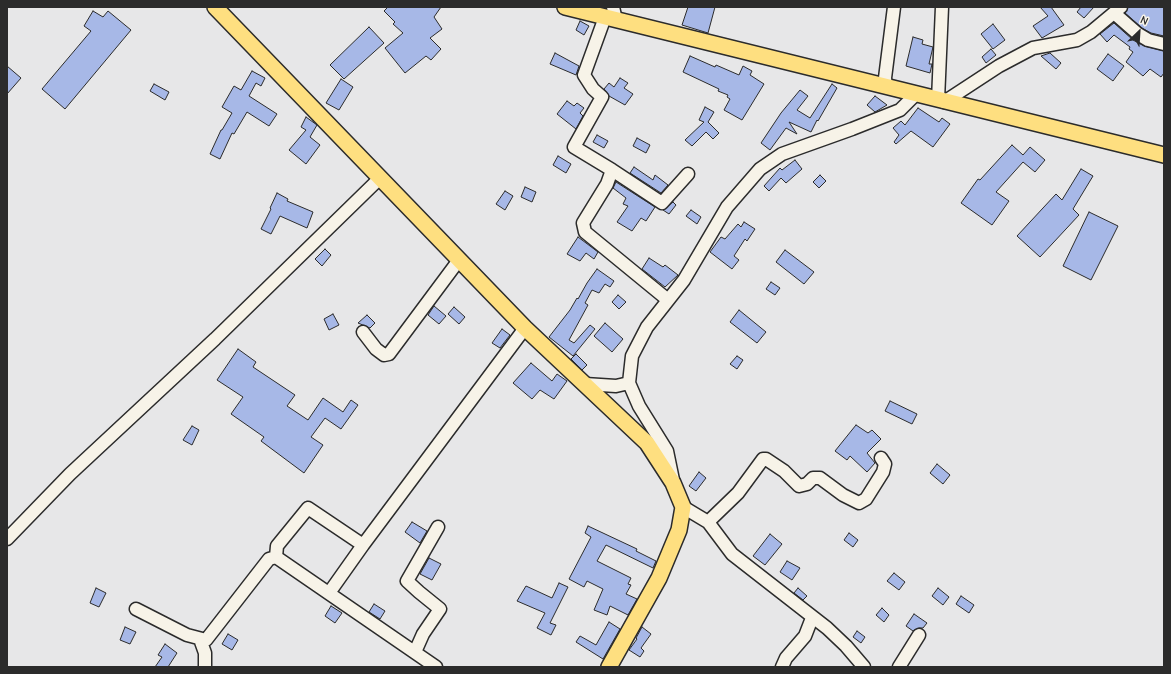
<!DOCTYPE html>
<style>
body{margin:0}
#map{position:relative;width:1171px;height:674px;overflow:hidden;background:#e7e7e8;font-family:"Comic Neue",sans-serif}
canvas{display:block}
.frame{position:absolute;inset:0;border:8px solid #2b2b2b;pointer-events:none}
.north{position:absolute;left:1119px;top:12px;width:40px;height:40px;-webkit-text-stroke:3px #f7f3e8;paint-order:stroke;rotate:25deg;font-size:11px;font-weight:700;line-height:16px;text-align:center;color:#2b2b2b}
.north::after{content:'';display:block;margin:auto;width:14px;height:18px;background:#2b2b2b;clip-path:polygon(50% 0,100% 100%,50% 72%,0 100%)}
</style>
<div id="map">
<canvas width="1171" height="674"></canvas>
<div class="frame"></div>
<div class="north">N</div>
</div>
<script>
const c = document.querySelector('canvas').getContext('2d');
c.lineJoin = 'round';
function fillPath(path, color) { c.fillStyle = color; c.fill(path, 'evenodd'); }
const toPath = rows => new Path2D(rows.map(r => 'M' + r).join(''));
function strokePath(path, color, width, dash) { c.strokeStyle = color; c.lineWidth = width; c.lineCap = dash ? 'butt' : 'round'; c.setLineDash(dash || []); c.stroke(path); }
const building = toPath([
 [388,7,441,7,434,17,442,29,430,38,441,49,431,60,426,56,405,73,385,48,403,33,393,24,395,22,384,11,388,7],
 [688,7,715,7,708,33,682,25,688,7],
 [1040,7,1051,7,1064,25,1042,38,1033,26,1048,16,1040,7],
 [1081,7,1094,7,1084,18,1077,12,1081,7],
 [1128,7,1164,7,1164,36,1151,33,1142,28,1125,13,1128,7],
 [93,11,103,17,108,11,131,30,65,109,42,89,91,31,84,26,93,11],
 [580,21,589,26,584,35,576,30,580,21],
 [1114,23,1133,40,1144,46,1164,51,1164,73,1161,77,1150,69,1143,76,1126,62,1133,52,1129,49,1130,47,1114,35,1107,42,1100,34,1114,23],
 [993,24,1005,40,993,49,981,34,993,24],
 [369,27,384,43,344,79,330,65,369,27],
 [913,37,923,40,922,44,933,47,929,64,932,64,930,73,906,66,913,37],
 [991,49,996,55,986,63,982,57,991,49],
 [555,53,579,66,576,75,550,64,555,53],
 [1050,53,1061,63,1056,69,1041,56,1050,53],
 [1108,54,1124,66,1113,81,1097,69,1108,54],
 [690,56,715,67,716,65,739,75,743,66,752,71,750,75,764,84,742,120,724,110,730,99,727,97,728,95,718,91,719,89,683,72,690,56],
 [7,66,21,78,7,94,7,66],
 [252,71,265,78,261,86,256,83,249,96,277,114,269,126,247,112,234,134,232,133,220,159,210,154,221,130,222,130,232,113,222,107,234,86,241,90,252,71],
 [620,78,628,83,624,88,633,94,625,105,609,96,604,89,609,83,614,87,620,78],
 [341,79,353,87,339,110,326,103,341,79],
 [154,84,169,92,165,100,150,91,154,84],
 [832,84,837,88,818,121,817,120,811,132,789,122,797,134,786,128,770,150,761,143,781,113,800,90,808,96,797,110,810,118,832,84],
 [875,96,887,105,875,112,867,105,875,96],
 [567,101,574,106,577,103,584,108,580,113,583,116,576,129,557,114,567,101],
 [705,107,714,112,708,122,719,133,713,139,706,132,692,146,685,140,704,122,699,120,705,107],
 [918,108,939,122,942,118,950,124,933,147,911,131,896,144,894,142,899,135,893,128,901,121,905,125,918,108],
 [306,117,317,125,310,137,320,145,306,164,289,150,306,130,301,127,306,117],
 [597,135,608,141,604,148,593,142,597,135],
 [637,138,650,145,646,153,633,146,637,138],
 [1012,145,1023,155,1030,147,1045,160,1035,172,1023,162,996,192,1009,201,992,225,961,203,978,179,980,180,1012,145],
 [558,156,571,164,566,173,553,165,558,156],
 [795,160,802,169,786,183,781,178,769,191,764,186,780,168,782,170,795,160],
 [634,167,653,180,655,175,668,185,661,193,630,173,634,167],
 [1081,169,1093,176,1073,209,1079,215,1040,257,1017,236,1056,194,1062,200,1081,169],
 [820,175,826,181,819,188,813,182,820,175],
 [616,182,655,207,646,221,641,218,632,231,617,222,628,206,623,204,626,198,613,188,616,182],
 [525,187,536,192,532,202,521,197,525,187],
 [505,191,513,196,505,210,496,204,505,191],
 [277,193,288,199,287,201,313,212,307,228,280,216,271,234,261,229,271,209,270,208,277,193],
 [673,202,676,205,669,214,663,210,673,202],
 [691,210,701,217,697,224,686,216,691,210],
 [1089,212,1118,226,1091,280,1063,266,1089,212],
 [744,222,755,229,747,241,745,239,734,256,739,260,732,269,710,252,721,237,725,239,738,224,741,227,744,222],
 [578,237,598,252,594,259,586,253,580,261,567,254,578,237],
 [325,249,331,255,322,266,315,259,325,249],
 [785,250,814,272,804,284,776,262,785,250],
 [649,258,663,267,665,265,678,275,665,287,642,269,649,258],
 [597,269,614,281,610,287,605,284,599,293,592,290,585,303,588,305,569,340,574,343,590,325,595,329,573,356,549,337,570,310,577,298,578,299,587,283,597,269],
 [771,282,780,288,775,295,766,289,771,282],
 [618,295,626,302,619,309,612,302,618,295],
 [434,306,446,316,439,324,428,315,434,306],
 [454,307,465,317,459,324,448,314,454,307],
 [739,310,766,332,757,343,730,322,739,310],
 [333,314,339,325,329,330,324,319,333,314],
 [367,315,375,323,370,328,358,323,367,315],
 [605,323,623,339,612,352,594,336,605,323],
 [502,329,510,335,500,348,492,343,502,329],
 [238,349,256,362,253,367,295,395,287,406,308,420,323,398,343,412,351,400,358,405,341,429,325,418,311,437,323,445,304,473,261,441,264,437,231,414,243,397,217,380,238,349],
 [576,354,587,365,582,370,571,359,576,354],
 [737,356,743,360,737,369,730,364,737,356],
 [531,363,552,381,557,374,567,381,554,399,540,390,532,399,513,383,531,363],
 [890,401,917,414,912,424,885,411,890,401],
 [856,425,868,433,872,430,881,439,867,453,875,463,867,472,850,456,847,460,835,451,856,425],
 [192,426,199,430,192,445,183,440,192,426],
 [937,464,950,475,943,484,930,473,937,464],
 [699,472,706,478,696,491,689,486,699,472],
 [412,522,427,531,420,543,405,532,412,522],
 [588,526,637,549,636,551,656,561,653,568,606,545,597,561,631,578,628,584,631,585,626,594,637,599,628,615,610,606,607,615,594,610,603,589,587,581,584,587,569,579,591,537,585,533,588,526],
 [849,533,858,540,853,547,844,540,849,533],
 [770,534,782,544,765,565,753,556,770,534],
 [429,558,441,564,432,580,420,574,429,558],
 [787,561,800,568,792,580,780,572,787,561],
 [894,573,905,582,899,590,887,581,894,573],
 [559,583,568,587,550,623,556,625,551,635,537,628,545,613,517,601,526,586,552,598,559,583],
 [96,588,106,593,99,607,90,603,96,588],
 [798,588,807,596,803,600,794,593,798,588],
 [938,588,949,597,943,605,932,596,938,588],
 [961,596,974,605,969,613,956,604,961,596],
 [374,604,385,611,380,619,369,612,374,604],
 [331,606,342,613,335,623,325,616,331,606],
 [882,608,889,615,884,622,876,615,882,608],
 [914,614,927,623,923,628,919,628,913,631,906,626,914,614],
 [609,622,620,629,603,659,576,642,580,636,596,645,609,622],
 [125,627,136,632,130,644,120,640,125,627],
 [642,627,651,634,641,648,644,651,640,657,629,650,637,639,636,638,642,627],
 [857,631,865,637,861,643,853,637,857,631],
 [228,634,238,640,232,650,222,644,228,634],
 [165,644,177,653,168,667,155,667,162,657,158,655,165,644]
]);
fillPath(building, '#a7b8e7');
strokePath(building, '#2b2b2b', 1);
const minor = toPath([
 [613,7,616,20],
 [1114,13,1138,34,1148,40,1164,44],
 [605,17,584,75,593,89,602,97,574,147,612,170,607,184,583,223,585,232,668,300],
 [886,87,885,78,894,7],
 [938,100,942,7],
 [944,102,999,66,1033,48,1077,40,1091,32,1121,7],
 [612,170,662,203,688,174],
 [363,332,376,349,384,355,389,354,459,260],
 [585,384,616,386,629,383],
 [673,480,667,451,639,406,629,383,632,356,647,327,684,280,727,207,760,169,782,154,852,129,900,110,916,94],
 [683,507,708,522,732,554,827,628,846,646,864,667],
 [708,522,738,493,763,459,766,459,784,471,799,486,807,484,813,478,820,478,843,495,859,503,866,499,883,472,885,464,881,458],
 [7,539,70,474,215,339,380,178],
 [329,593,363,545],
 [136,609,187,635,206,640,269,559,276,557],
 [200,639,205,653,205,667],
 [415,652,423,634,440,609,419,592,407,581,438,527],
 [436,667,276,557,277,546,308,508,363,545,525,328],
 [782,667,786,658,805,636,812,618],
 [899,667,919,635]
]);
const major = toPath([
 [215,7,525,328,647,443,673,483,683,507,679,530,659,578,609,667],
 [565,7,1164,155]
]);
strokePath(minor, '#2b2b2b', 15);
strokePath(major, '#2b2b2b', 18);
strokePath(minor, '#f7f3e8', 12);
strokePath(major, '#fedf80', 15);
</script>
